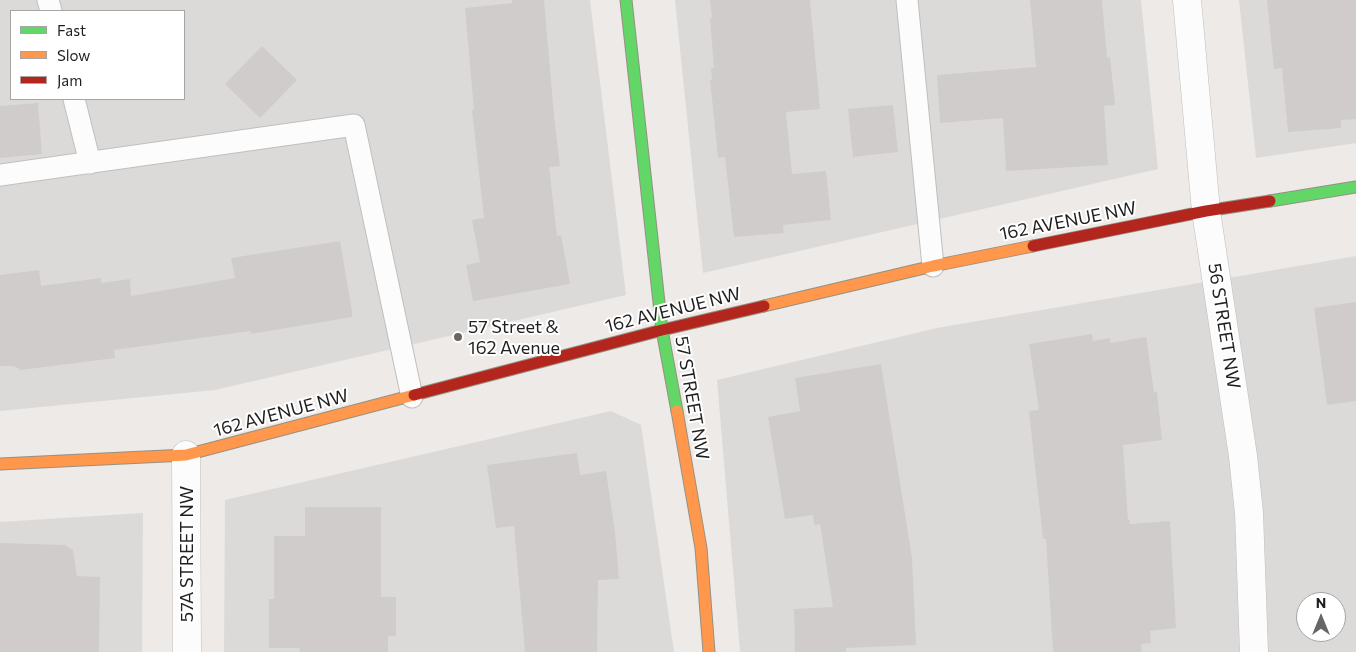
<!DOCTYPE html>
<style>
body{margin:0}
#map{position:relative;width:1356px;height:652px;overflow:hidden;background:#edeae8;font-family:Commissioner,sans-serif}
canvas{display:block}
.legend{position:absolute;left:10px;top:10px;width:175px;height:90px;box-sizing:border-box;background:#fff;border:1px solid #a5a5a5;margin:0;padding:6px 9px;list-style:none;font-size:15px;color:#1f1f1f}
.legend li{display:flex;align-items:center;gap:10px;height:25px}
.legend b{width:25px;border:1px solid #a5a5a5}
.north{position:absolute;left:1296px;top:592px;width:50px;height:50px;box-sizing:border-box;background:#fff;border:1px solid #a5a5a5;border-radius:50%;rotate:0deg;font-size:14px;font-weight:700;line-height:20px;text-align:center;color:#1f1f1f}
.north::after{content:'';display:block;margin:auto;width:18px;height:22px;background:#676665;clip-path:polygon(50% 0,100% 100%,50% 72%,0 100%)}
</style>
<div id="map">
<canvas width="1356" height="652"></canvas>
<ul class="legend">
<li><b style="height:6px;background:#63d668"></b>Fast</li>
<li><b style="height:6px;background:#ff974d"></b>Slow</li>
<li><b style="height:6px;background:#b3261e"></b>Jam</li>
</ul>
<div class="north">N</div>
</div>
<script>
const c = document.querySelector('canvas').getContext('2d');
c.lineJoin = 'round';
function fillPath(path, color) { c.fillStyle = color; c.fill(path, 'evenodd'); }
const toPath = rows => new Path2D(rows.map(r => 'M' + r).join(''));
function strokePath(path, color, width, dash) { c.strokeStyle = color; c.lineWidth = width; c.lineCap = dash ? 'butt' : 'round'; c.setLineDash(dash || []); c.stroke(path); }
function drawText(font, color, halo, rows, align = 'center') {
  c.font = font + ' Commissioner,sans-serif'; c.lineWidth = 4; c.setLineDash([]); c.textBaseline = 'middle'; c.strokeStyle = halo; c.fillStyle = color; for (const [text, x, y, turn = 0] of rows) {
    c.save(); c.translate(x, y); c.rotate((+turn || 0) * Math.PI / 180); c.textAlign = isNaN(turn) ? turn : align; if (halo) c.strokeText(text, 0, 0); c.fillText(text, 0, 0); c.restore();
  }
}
fillPath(toPath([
 [0,0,590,0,626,295,215,390,0,411],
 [11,11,184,11,184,99,11,99],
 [675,0,1141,0,1158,169,703,273],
 [1239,0,1356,0,1356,143,1256,158],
 [1356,256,1356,652,740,652,717,380,937,328],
 [1306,602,1336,602,1336,632,1306,632],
 [611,411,641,425,674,652,224,652,225,500],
 [143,513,142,652,0,652,0,522]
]), '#dcdad9');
fillPath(toPath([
 [512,0,544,0,554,116,560,166,549,167,557,236,561,235,570,284,473,301,466,265,480,262,472,220,484,218,472,110,474,110,465,8,512,3],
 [710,0,810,0,820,109,786,112,792,174,826,171,831,220,783,225,784,233,734,237,725,157,718,158,714,118,710,80,712,80,711,68,714,68,710,18,712,18],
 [1030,0,1102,0,1107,58,1110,57,1115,105,1104,106,1108,165,1006,171,1003,118,940,123,937,75,1036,67],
 [1267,0,1356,0,1356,119,1341,120,1341,128,1288,132,1282,68,1274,69],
 [262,46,297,80,260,118,225,84],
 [38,103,42,154,0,158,0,106],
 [893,105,898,152,853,157,848,109],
 [340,241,352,311,352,317,251,334,251,331,114,350,115,358,21,370,14,366,0,366,0,275,39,270,41,286,101,278,101,283,130,279,131,296,235,278,231,258],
 [1356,302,1356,401,1327,405,1314,308],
 [1092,334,1093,341,1110,338,1110,343,1146,337,1154,392,1157,392,1162,440,1123,445,1128,520,1130,520,1130,524,1170,521,1176,628,1150,631,1151,643,1141,644,1142,652,1053,652,1046,539,1043,539,1029,411,1039,410,1029,344],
 [881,364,912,558,916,645,846,648,846,652,795,652,794,609,833,607,820,524,814,525,813,515,785,519,768,417,800,411,795,378],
 [577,453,580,475,606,471,615,532,619,579,598,580,597,652,525,652,514,526,496,528,487,465],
 [305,507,381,507,381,597,396,597,396,636,388,636,388,652,299,652,300,648,269,648,269,599,274,599,274,536,305,536],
 [0,543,65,545,73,550,77,576,100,577,99,652,0,652]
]), '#d0cccb');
const lane = toPath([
 [48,0,51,11],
 [907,0,933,266],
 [74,99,90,163],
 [0,175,354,125,412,397]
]);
const street = toPath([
 [1187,0,1206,211,1243,456,1249,513,1254,652],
 [186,455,187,652]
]);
const fast = toPath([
 [626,0,662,330,677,411],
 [1270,201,1356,187]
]);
const slow = toPath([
 [764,306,933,266,1033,246],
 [677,411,701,548,709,652],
 [0,464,186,455,414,395]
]);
const jam = toPath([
 [1033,246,1206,211,1270,201],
 [414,395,662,330,764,306]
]);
strokePath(lane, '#c0bfbe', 23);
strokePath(street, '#c0bfbe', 29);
strokePath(fast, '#969182', 13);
strokePath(slow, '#969182', 13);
strokePath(jam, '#969182', 13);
strokePath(lane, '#fcfcfc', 21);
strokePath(street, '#fcfcfc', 28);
strokePath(fast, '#63d668', 11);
strokePath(slow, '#ff974d', 11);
strokePath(jam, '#b3261e', 11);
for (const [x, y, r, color] of [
 [458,337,5,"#676665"]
]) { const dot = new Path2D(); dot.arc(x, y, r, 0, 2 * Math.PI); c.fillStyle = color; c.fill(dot); strokePath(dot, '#fff', 2); }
drawText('18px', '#1f1f1f', '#fff', [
 ["162 AVENUE NW",1068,221,-11],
 ["162 AVENUE NW",673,310,-14],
 ["56 STREET NW",1224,326,81],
 ["57 STREET NW",692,398,80],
 ["162 AVENUE NW",281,413,-15],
 ["57A STREET NW",187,554,-90]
]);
drawText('18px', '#1f1f1f', '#fff', [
 ["57 Street &",468,327],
 ["162 Avenue",468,348]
], 'left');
</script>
